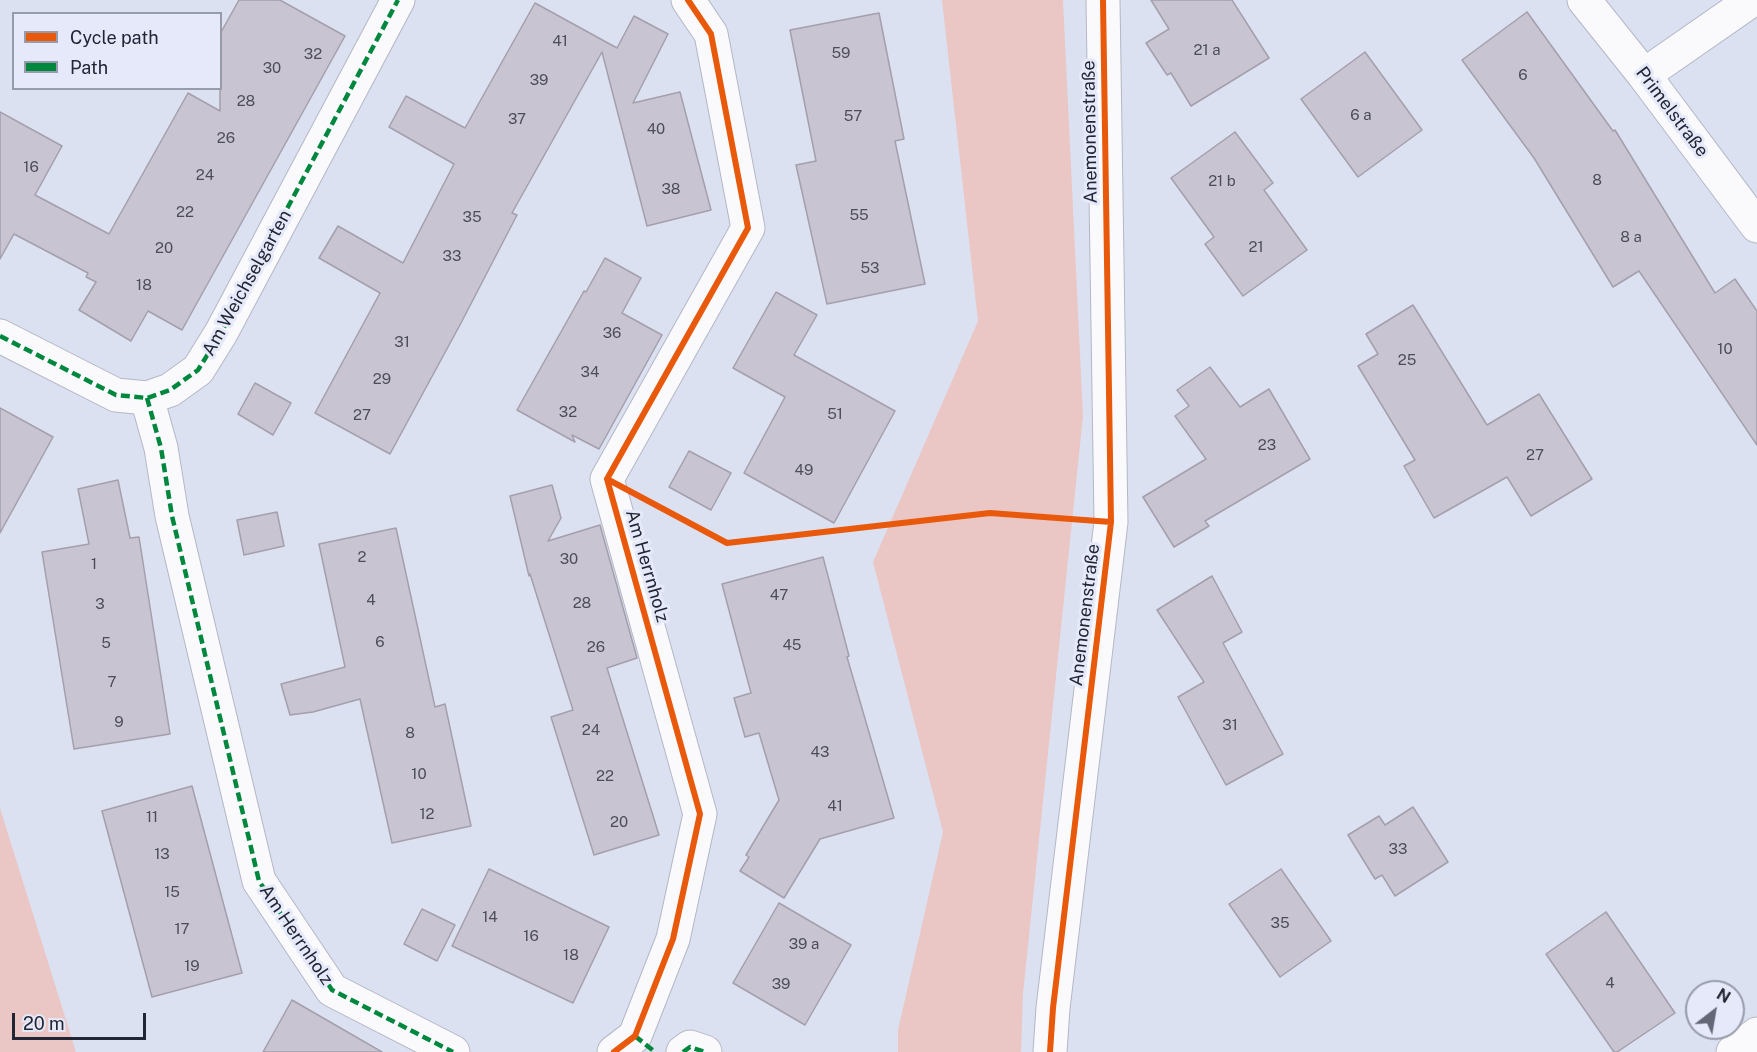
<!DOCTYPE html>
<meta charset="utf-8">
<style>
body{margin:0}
#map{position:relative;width:1757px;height:1052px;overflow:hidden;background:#dce1f2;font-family:"Public Sans",sans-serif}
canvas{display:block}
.legend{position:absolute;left:12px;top:12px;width:210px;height:78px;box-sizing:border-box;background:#e5e9f9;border:2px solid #979baa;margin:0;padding:8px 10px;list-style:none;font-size:18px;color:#222533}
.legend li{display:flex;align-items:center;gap:12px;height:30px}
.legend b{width:30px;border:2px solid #979baa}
.north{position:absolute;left:1685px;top:980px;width:60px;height:60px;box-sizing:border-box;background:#e5e9f9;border:2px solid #979baa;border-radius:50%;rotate:31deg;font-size:16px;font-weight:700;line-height:24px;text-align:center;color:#222533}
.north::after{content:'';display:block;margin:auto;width:21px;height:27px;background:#636776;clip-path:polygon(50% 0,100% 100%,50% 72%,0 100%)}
.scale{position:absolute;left:12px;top:1013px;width:134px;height:27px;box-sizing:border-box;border:3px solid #222533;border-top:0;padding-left:8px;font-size:18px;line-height:21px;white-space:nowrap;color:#222533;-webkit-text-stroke:4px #e5e9f9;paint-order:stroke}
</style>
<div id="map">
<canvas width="1757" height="1052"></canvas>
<ul class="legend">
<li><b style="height:8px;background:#e8590c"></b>Cycle path</li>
<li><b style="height:8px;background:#00873e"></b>Path</li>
</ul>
<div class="north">N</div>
<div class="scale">20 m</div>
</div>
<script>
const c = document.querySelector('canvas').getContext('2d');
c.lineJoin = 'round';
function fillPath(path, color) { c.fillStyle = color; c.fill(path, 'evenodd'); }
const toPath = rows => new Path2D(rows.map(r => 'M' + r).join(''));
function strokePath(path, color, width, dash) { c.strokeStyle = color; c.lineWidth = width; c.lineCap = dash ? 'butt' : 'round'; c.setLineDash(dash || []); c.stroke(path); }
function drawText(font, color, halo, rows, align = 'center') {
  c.font = font + ' "Public Sans",sans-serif'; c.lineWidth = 6; c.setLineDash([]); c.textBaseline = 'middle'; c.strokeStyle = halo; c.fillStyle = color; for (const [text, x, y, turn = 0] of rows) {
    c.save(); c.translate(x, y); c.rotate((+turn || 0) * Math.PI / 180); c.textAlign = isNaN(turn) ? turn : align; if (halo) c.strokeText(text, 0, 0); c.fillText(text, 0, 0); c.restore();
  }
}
fillPath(toPath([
 [942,0,1063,0,1083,416,1023,994,1021,1052,898,1052,898,1030,943,832,873,562,978,321],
 [0,808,76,1052,0,1052]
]), '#eac7c4');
const building = toPath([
 [239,0,280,0,345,36,182,330,148,311,131,341,79,310,96,282,86,277,88,273,14,234,0,259,0,112,62,146,35,195,109,234,188,93,220,111,220,34,239,0],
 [1151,0,1232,0,1269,58,1191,106,1171,73,1167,75,1146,43,1169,29,1151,0],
 [535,3,617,48,634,16,668,34,633,103,680,92,711,210,647,226,602,52,512,213,517,215,461,323,390,454,315,413,380,293,319,258,338,226,403,263,454,164,389,127,406,96,465,128,535,3],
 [1527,12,1613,131,1615,130,1715,293,1735,279,1757,311,1757,445,1639,271,1613,287,1534,158,1462,60,1527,12],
 [879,13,904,139,895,141,925,284,827,304,796,165,816,161,790,30,879,13],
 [1365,52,1422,130,1358,177,1301,99,1365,52],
 [1235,132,1273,183,1264,190,1307,250,1243,296,1205,244,1214,237,1171,178,1235,132],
 [605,258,641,278,622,313,662,335,599,449,572,435,575,442,517,410,584,291,586,292,605,258],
 [776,292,817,315,794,355,895,411,834,523,744,473,785,397,733,368,776,292],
 [1413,305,1487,425,1539,394,1592,479,1531,516,1507,477,1434,518,1404,466,1415,460,1358,366,1378,354,1366,334,1413,305],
 [1210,367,1240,407,1269,389,1310,459,1205,521,1209,526,1174,547,1143,497,1206,459,1175,416,1189,406,1177,390,1210,367],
 [255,383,291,403,273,435,238,414,255,383],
 [0,408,53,437,0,533,0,408],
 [689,451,731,473,711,510,669,487,689,451],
 [118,480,130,538,139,537,170,734,74,749,42,552,89,544,78,489,118,480],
 [552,485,561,518,548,541,600,525,637,658,607,668,659,835,594,855,551,717,573,710,530,574,529,576,510,496,552,485],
 [277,512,284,546,244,555,237,520,277,512],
 [396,528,435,707,445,704,471,826,392,843,360,699,313,712,290,715,281,684,345,667,319,544,396,528],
 [823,557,849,656,847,657,894,818,820,839,784,898,740,871,749,857,746,855,779,800,759,733,745,737,734,698,751,693,722,584,823,557],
 [1212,576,1242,632,1223,643,1283,754,1226,785,1178,697,1204,682,1157,610,1212,576],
 [192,786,242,973,152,997,102,811,192,786],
 [1413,807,1448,862,1395,896,1382,875,1375,879,1348,835,1379,816,1385,825,1413,807],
 [489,869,609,927,573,1003,452,946,489,869],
 [1281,869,1331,941,1280,977,1229,904,1281,869],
 [779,903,851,945,805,1025,733,983,779,903],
 [422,909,455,925,437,961,404,944,422,909],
 [1606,912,1675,1013,1617,1052,1614,1052,1546,954,1606,912],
 [292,1000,382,1052,263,1052,292,1000]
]);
fillPath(building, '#c9c4d1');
strokePath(building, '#a39fac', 1.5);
const minor = toPath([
 [1584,0,1644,75,1757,226],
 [1644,75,1752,0],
 [0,336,116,395,147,398,170,390,198,370,221,333,398,0],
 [147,398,161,448,172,516,259,881,332,990,453,1052],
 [614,1052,635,1036,673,939,700,814,607,479,748,228,711,34,688,0],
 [683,1052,690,1047,705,1052],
 [1050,1052,1053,1008,1111,522,1103,0],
 [1733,1052,1757,1034]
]);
strokePath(minor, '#b3b7c5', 35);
strokePath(minor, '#fafafd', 33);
strokePath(toPath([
 [0,336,116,395,147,398,170,390,198,370,221,333,398,0],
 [147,398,161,448,172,516,259,881,332,990,453,1052],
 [635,1036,655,1052],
 [683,1052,690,1047,705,1052]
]), '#00873e', 4.5, [9, 4.5]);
strokePath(toPath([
 [607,479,727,543,990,513,1111,522],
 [614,1052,635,1036,673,939,700,814,607,479,748,228,711,34,688,0],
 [1050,1052,1053,1008,1111,522,1103,0]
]), '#e8590c', 6);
drawText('15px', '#4c4d5a', null, [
 ["41",560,41],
 ["21 a",1207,50],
 ["59",841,53],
 ["32",313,54],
 ["30",272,68],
 ["6",1523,75],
 ["39",539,80],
 ["28",246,101],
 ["6 a",1361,115],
 ["57",853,116],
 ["37",517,119],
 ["40",656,129],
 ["26",226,138],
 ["16",31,167],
 ["24",205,175],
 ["8",1597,180],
 ["21 b",1222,181],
 ["38",671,189],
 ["22",185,212],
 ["55",859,215],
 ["35",472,217],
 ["8 a",1631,237],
 ["21",1256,247],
 ["20",164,248],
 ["33",452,256],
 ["53",870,268],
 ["18",144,285],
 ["36",612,333],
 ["31",402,342],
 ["10",1725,349],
 ["25",1407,360],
 ["34",590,372],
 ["29",382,379],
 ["32",568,412],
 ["51",835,414],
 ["27",362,415],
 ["23",1267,445],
 ["27",1535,455],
 ["49",804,470],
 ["2",362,557],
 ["30",569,559],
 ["1",94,564],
 ["47",779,595],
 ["4",371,600],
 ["28",582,603],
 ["3",100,604],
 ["6",380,642],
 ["5",106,643],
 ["45",792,645],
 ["26",596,647],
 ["7",112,682],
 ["9",119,722],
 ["31",1230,725],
 ["24",591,730],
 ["8",410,733],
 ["43",820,752],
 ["10",419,774],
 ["22",605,776],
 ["41",835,806],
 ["12",427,814],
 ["11",152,817],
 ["20",619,822],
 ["33",1398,849],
 ["13",162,854],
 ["15",172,892],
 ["14",490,917],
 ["35",1280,923],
 ["17",182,929],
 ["16",531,936],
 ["39 a",804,944],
 ["18",571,955],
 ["19",192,966],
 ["4",1610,983],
 ["39",781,984]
]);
drawText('18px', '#222533', '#e5e9f9', [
 ["Primelstraße",1672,112,53],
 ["Anemonenstraße",1090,132,-91],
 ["Am Weichselgarten",247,283,-61],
 ["Am Herrnholz",647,566,74],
 ["Anemonenstraße",1085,615,-83],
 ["Am Herrnholz",296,935,56]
]);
</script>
